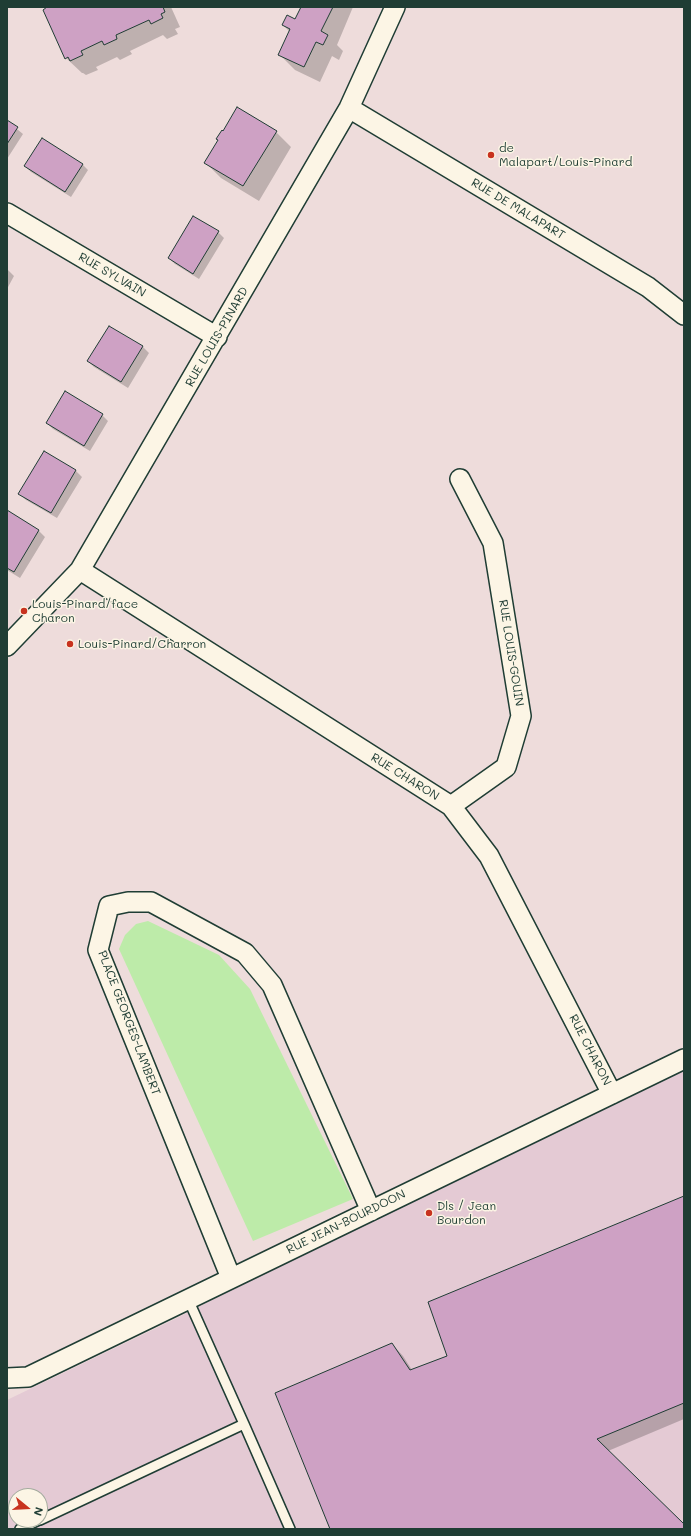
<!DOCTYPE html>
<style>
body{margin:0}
#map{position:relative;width:691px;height:1536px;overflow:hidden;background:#eedcdb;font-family:Mali,sans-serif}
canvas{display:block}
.frame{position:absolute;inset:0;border:8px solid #1f3d34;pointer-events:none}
.north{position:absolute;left:8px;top:1488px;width:40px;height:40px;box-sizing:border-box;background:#fcf5e5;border:1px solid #a4ab9e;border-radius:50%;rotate:108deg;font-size:11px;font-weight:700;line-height:16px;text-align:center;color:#1f3d34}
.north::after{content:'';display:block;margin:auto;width:14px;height:18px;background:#c8321e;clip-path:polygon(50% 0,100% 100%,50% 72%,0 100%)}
</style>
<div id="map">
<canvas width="691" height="1536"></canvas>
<div class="frame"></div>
<div class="north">N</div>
</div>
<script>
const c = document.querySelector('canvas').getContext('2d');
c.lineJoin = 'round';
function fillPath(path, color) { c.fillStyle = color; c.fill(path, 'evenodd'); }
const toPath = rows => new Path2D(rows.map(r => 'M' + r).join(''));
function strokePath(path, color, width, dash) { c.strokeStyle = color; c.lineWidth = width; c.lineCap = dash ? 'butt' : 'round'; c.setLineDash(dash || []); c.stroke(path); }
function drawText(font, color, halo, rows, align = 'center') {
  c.font = font + ' Mali,sans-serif'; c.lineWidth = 3; c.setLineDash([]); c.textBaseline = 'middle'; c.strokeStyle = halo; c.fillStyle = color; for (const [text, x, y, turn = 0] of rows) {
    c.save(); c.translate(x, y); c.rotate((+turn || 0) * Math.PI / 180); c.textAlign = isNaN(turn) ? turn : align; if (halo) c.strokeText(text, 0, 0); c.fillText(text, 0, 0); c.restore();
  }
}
fillPath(toPath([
 [684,1060,684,1529,7,1529,7,1400,171,1321],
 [16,1496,40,1496,40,1520,16,1520]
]), '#e4cad4');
fillPath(toPath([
 [148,921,219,955,250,989,353,1199,253,1241,119,949,125,935,136,924]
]), '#bdeba9');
fillPath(toPath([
 [48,7,171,7,180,27,175,29,178,34,167,39,163,35,130,51,132,54,120,60,117,57,96,67,98,70,86,75,83,73,82,73,66,58],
 [302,7,353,7,337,45,343,51,339,60,332,56,320,82,295,70,279,54,290,32,283,25,296,20],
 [7,121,23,134,7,159],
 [224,132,276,132,291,147,259,201,221,178,206,163,219,141,217,139],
 [82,164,88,170,71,197,31,172,25,166],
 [193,217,218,232,224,238,199,279,175,264,169,258],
 [7,269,14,276,7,289],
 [109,327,143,347,149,353,128,388,94,367,88,361],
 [102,415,108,421,90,451,53,429,47,423],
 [44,452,76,471,82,477,57,518,26,500,20,494],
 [7,512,39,531,45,537,20,578,7,570],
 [684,1197,684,1419,608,1451,684,1525,684,1529,331,1529,392,1344,403,1356,412,1370,448,1356]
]), '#0003');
const building = toPath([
 [47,7,163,7,165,12,161,14,163,18,151,24,149,20,116,35,117,39,104,45,102,41,81,51,83,55,70,61,68,57,65,59,43,10,47,7],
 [301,7,333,7,321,31,328,35,323,45,316,42,304,67,278,55,290,29,282,25,287,15,295,19,301,7],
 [237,107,277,131,243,186,204,163,218,140,216,139,222,130,223,131,237,107],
 [7,120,18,127,7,144,7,120],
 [42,138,83,164,65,192,24,166,42,138],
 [193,216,219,231,193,274,168,258,193,216],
 [109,326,143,346,121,382,87,361,109,326],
 [65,391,103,414,84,446,46,423,65,391],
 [44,451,76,470,51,513,18,494,44,451],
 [7,510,39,530,14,572,7,568,7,510],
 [684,1196,684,1403,597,1439,684,1524,684,1529,330,1529,275,1393,392,1343,410,1370,447,1356,428,1302,684,1196]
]);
fillPath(building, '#cea1c4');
strokePath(building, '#1f3d34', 1);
const service = toPath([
 [244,1424,290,1529],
 [40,1520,244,1424,188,1299],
 [20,1529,39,1520]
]);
const minor = toPath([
 [349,108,648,287,684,315],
 [7,213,217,337],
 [80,570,451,806,489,856,612,1094],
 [7,646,80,570,349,108,395,7],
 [451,806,506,767,521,716,493,543,460,479],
 [231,1278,98,950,109,906,128,902,151,902,245,953,272,985,371,1211],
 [7,1378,28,1377,684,1059]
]);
strokePath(service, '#1f3d34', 12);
strokePath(minor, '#1f3d34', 22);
strokePath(service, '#fcf5e5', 9);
strokePath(minor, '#fcf5e5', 19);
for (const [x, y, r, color] of [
 [491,155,4,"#c8321e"],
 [24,611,4,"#c8321e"],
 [70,644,4,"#c8321e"],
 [429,1213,4,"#c8321e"]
]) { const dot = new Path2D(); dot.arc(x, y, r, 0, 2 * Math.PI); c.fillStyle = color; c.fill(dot); strokePath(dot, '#fcf5e5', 1.5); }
drawText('12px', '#1f3d34', '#fcf5e5', [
 ["de",499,148],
 ["Malapart/Louis-Pinard",499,162],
 ["Louis-Pinard/face",32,604],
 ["Charon",32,618],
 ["Louis-Pinard/Charron",78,644],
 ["Dls / Jean",437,1206],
 ["Bourdon",437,1220]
], 'left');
drawText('12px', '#1f3d34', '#fcf5e5', [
 ["RUE DE MALAPART",518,209,31],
 ["RUE SYLVAIN",112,275,30],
 ["RUE LOUIS-PINARD",217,337,-60],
 ["RUE LOUIS-GOUIN",511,653,81],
 ["RUE CHARON",405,777,32],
 ["PLACE GEORGES-LAMBERT",129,1023,69],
 ["RUE CHARON",590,1050,63],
 ["RUE JEAN-BOURDOON",346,1222,-26]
]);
</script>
